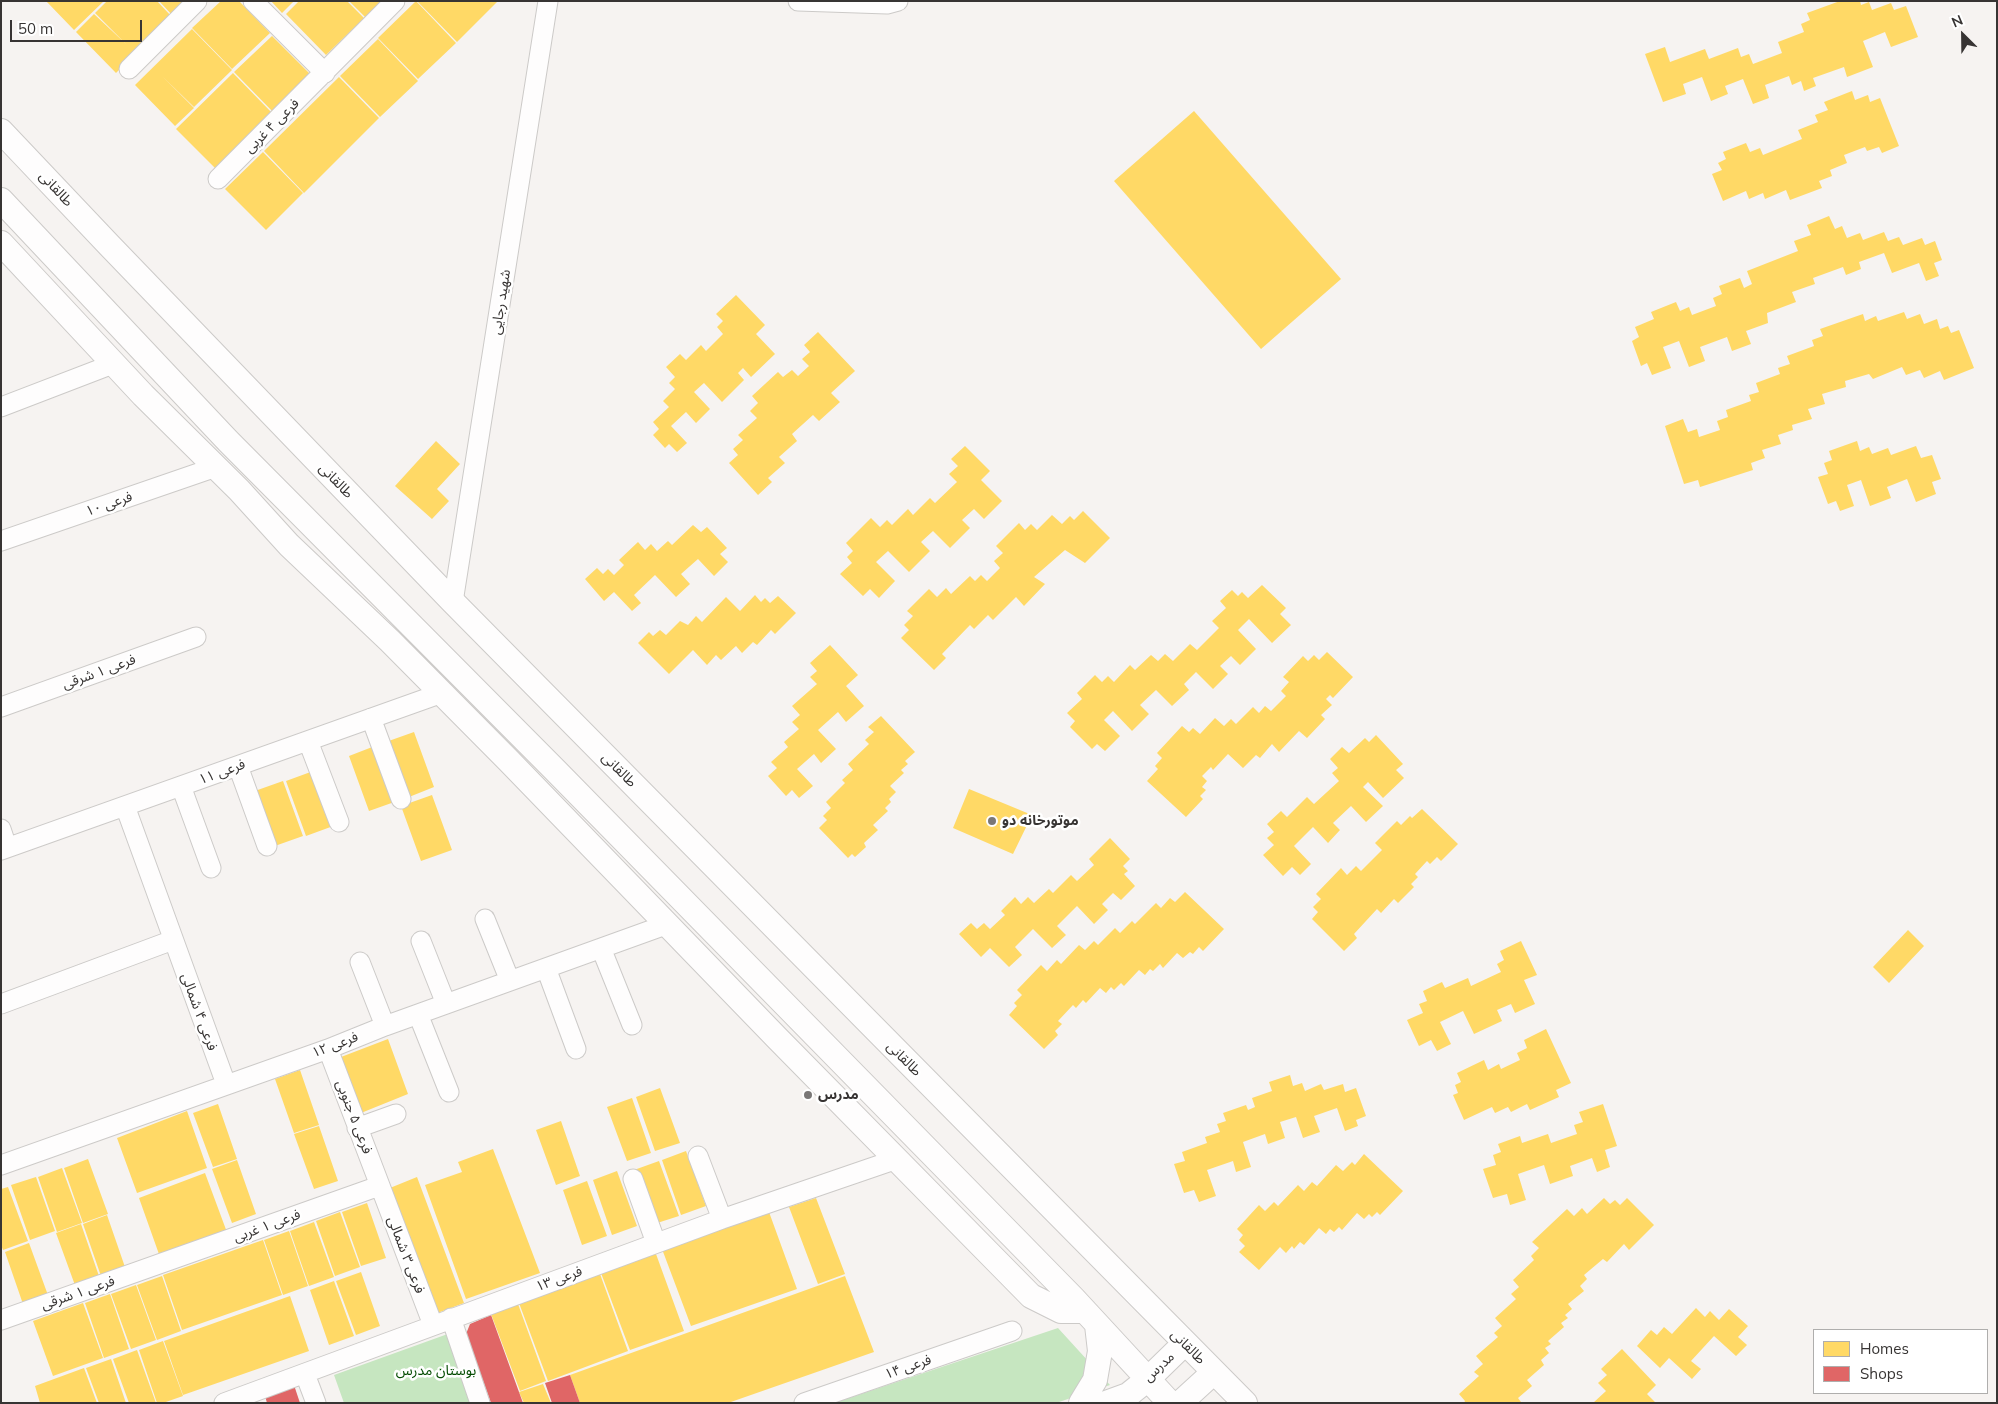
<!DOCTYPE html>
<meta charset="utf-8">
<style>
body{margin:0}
#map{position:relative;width:1998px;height:1404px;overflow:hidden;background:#f6f3f1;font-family:Mulish,sans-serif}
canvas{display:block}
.frame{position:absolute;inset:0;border:2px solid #373433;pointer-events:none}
.legend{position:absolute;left:1813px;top:1329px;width:175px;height:65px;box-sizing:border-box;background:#fff;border:1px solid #afaead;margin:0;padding:6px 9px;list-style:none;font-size:15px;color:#373433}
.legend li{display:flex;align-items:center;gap:10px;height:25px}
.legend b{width:25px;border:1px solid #afaead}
.north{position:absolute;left:1938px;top:10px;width:50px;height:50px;-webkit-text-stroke:4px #fff;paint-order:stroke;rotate:337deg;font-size:14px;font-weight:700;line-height:20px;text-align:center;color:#373433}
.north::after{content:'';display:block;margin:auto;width:18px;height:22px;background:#373433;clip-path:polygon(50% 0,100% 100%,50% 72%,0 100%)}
.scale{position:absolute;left:10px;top:20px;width:132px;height:22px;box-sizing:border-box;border:2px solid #373433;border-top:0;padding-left:6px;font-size:15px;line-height:18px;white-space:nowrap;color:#373433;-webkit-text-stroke:4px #fff;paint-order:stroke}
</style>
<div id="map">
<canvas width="1998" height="1404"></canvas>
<div class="frame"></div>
<ul class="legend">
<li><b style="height:14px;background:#ffd966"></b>Homes</li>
<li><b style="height:14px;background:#e06666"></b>Shops</li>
</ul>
<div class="north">N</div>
<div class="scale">50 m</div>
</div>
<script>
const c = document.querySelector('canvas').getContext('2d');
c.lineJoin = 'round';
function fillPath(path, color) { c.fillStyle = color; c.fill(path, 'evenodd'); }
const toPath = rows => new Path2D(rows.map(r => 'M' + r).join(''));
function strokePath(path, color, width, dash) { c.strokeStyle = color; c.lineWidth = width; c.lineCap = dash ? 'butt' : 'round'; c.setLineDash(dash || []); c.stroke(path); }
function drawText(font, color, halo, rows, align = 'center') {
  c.font = font + ' Mulish,"Noto Sans Arabic",sans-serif'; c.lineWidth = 5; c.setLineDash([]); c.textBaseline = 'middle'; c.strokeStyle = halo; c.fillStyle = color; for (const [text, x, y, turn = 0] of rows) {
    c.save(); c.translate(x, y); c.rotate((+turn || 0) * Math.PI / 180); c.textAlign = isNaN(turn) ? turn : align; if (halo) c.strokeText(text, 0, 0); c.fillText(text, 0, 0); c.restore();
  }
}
fillPath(toPath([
 [1058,1328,1110,1385,1056,1403,834,1403],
 [456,1331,480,1403,344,1403,334,1375]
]), '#c6e6c0');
fillPath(toPath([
 [46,1,104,1,74,30],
 [107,1,157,1,172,17,116,73,76,32,94,14,126,44,95,13],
 [159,1,188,1,173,16],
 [221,1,239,1,270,33,232,69,192,28],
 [271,1,294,1,282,13],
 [299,1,347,1,364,18,326,55,286,14],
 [349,1,381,1,365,17],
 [416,1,456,43,418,79,378,38],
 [417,1,498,1,457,42],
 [1840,1,1860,1,1861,5,1869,2,1872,10,1891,3,1894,10,1906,6,1918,37,1891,47,1885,32,1863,41,1873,67,1847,77,1844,67,1813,78,1816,86,1804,91,1801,81,1792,85,1789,76,1765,85,1769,98,1753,104,1743,79,1725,86,1728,94,1711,101,1702,77,1683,84,1686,94,1663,102,1645,54,1665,47,1670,62,1705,49,1709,59,1738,48,1741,57,1749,54,1753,64,1782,53,1778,42,1804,32,1801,24,1810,20,1807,13],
 [192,29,232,70,194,107,163,77,194,108,175,126,135,85],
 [272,36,312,76,274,113,234,72],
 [378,39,418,81,380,117,340,76],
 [233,73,273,114,217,170,176,129],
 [339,77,379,118,304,193,264,151],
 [1852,91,1855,100,1868,95,1870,102,1880,98,1899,146,1882,153,1879,147,1867,151,1865,147,1844,155,1847,163,1830,170,1832,176,1819,181,1822,188,1790,200,1786,190,1765,199,1763,193,1749,199,1746,191,1723,201,1712,174,1722,170,1718,163,1726,159,1723,152,1746,143,1750,152,1760,148,1763,155,1802,139,1798,130,1818,122,1815,115,1828,110,1824,102],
 [1194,111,1341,279,1261,349,1114,181],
 [263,152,303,193,266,230,225,189],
 [1829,216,1835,229,1842,226,1847,238,1860,233,1863,240,1884,232,1888,241,1899,237,1903,245,1922,238,1925,245,1935,241,1942,260,1934,263,1939,276,1926,281,1919,263,1892,273,1884,253,1859,262,1861,269,1846,275,1843,267,1813,278,1815,284,1792,292,1796,302,1767,313,1768,323,1746,331,1751,344,1732,351,1727,337,1700,347,1705,361,1689,367,1679,341,1663,347,1671,368,1652,375,1647,363,1641,366,1632,341,1639,337,1635,327,1654,319,1651,312,1676,302,1680,311,1689,307,1692,315,1716,306,1713,298,1722,294,1719,286,1740,278,1744,288,1752,284,1747,271,1798,251,1794,241,1811,235,1807,225],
 [736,295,765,325,756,334,775,354,751,377,743,368,738,373,744,380,722,402,704,383,694,392,710,409,696,423,686,412,671,426,687,443,677,452,669,444,665,448,653,435,659,429,653,422,669,407,663,401,675,389,669,383,675,377,666,367,680,354,686,360,701,345,706,351,723,334,717,327,723,321,716,314],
 [1904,312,1907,319,1920,314,1924,324,1937,319,1940,329,1948,326,1951,333,1959,330,1974,368,1944,380,1940,371,1924,378,1920,370,1906,375,1902,367,1873,379,1869,374,1845,381,1846,387,1822,394,1825,404,1808,409,1812,419,1792,425,1793,430,1778,435,1781,444,1762,450,1765,458,1751,463,1753,470,1700,487,1698,480,1684,484,1665,426,1683,419,1688,432,1697,429,1699,437,1720,430,1717,421,1728,417,1726,410,1751,401,1749,395,1759,392,1756,383,1780,374,1778,368,1790,364,1787,356,1814,346,1812,340,1823,336,1820,329,1863,314,1865,321,1876,316,1878,321],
 [818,332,855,371,831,393,840,402,819,421,813,415,792,434,797,441,779,457,785,463,768,478,772,482,758,495,729,463,738,455,733,449,743,440,738,435,757,418,750,411,758,403,752,396,778,372,783,377,792,370,798,376,809,366,802,359,810,352,804,345],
 [436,441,460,464,437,489,449,501,432,519,395,486],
 [1857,441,1860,451,1869,447,1872,454,1888,448,1891,455,1916,446,1921,458,1932,455,1941,479,1932,482,1936,494,1916,502,1907,479,1887,487,1891,498,1870,506,1861,480,1847,485,1854,506,1840,511,1836,501,1828,504,1818,477,1828,474,1824,463,1832,460,1829,451],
 [965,446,990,471,981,480,1002,501,984,519,974,509,962,520,970,528,950,548,933,531,921,542,930,551,909,572,888,551,876,562,895,581,879,598,870,589,863,596,840,574,852,563,847,557,853,551,846,543,871,518,880,527,887,520,892,525,908,509,913,515,930,498,935,503,957,482,949,474,958,466,951,459],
 [1083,511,1110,538,1085,563,1065,550,1034,577,1045,584,1024,606,1016,597,993,620,988,615,974,629,970,625,942,654,946,658,934,670,901,638,909,630,904,625,913,616,907,611,929,589,937,597,946,588,951,594,970,576,975,581,981,575,987,581,1000,568,994,561,1003,553,996,546,1019,523,1025,530,1031,524,1037,530,1052,515,1062,524,1070,516,1074,520],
 [693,525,701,532,707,527,727,548,720,554,728,562,714,576,698,559,681,574,690,584,676,597,655,575,634,595,641,603,632,611,614,592,604,601,585,579,597,568,603,574,608,569,614,575,624,565,619,560,638,542,645,550,651,544,657,551,668,541,672,545],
 [1262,585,1286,608,1280,614,1291,625,1272,643,1249,619,1238,630,1256,649,1240,665,1231,656,1220,666,1228,674,1213,689,1196,672,1184,684,1189,690,1172,706,1156,690,1140,705,1149,714,1132,731,1113,711,1104,720,1120,736,1105,751,1097,744,1092,749,1070,727,1075,721,1067,713,1082,699,1077,693,1095,675,1102,682,1108,676,1114,682,1130,665,1135,670,1151,655,1158,661,1165,654,1173,661,1190,644,1197,650,1219,628,1212,621,1226,608,1220,601,1232,590,1238,596,1242,592,1248,598],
 [755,595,761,602,765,598,770,603,778,596,796,613,775,634,771,630,757,645,753,642,742,653,736,646,721,660,716,655,707,665,693,650,669,674,638,643,649,632,653,636,660,630,666,635,680,621,688,625,696,616,702,622,726,597,740,611],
 [830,645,858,675,846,686,864,706,846,722,838,712,818,730,836,749,821,763,814,754,797,769,813,786,799,798,792,790,786,796,768,776,777,768,771,762,788,747,784,742,799,729,792,722,800,715,792,706,817,684,810,677,817,671,810,663],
 [1327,652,1353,677,1333,698,1330,695,1326,699,1332,705,1321,715,1325,719,1307,738,1299,731,1279,752,1272,744,1260,758,1256,755,1243,768,1228,754,1213,770,1211,767,1202,776,1207,781,1202,787,1206,790,1200,796,1203,799,1186,817,1147,781,1158,769,1155,766,1162,758,1157,753,1182,726,1189,732,1193,728,1200,734,1215,718,1224,726,1231,719,1236,724,1253,707,1259,713,1265,706,1271,711,1286,696,1281,691,1289,682,1283,677,1303,656,1308,661,1314,655,1319,660],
 [881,716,915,752,905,761,908,764,901,770,904,773,890,786,896,792,889,799,891,802,885,808,888,811,873,825,878,830,864,843,866,847,855,857,852,854,848,858,819,828,827,820,823,816,831,808,826,802,845,783,842,780,853,770,848,764,869,744,865,740,874,732,868,727],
 [414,732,434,787,404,799,383,743],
 [1376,735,1403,764,1396,770,1404,778,1383,798,1368,782,1363,787,1383,806,1366,822,1351,806,1333,823,1340,830,1328,843,1313,827,1294,846,1311,864,1300,875,1292,867,1283,876,1263,855,1274,845,1267,838,1274,832,1267,824,1281,811,1287,817,1307,797,1314,804,1339,781,1332,773,1338,768,1330,759,1342,747,1349,753,1365,738,1369,742],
 [380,744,400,800,369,811,349,756],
 [316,770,336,825,306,836,286,781],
 [283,781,303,836,272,847,252,792],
 [969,789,1032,815,1013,854,953,828],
 [432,795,452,850,421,861,401,806],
 [1422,809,1458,844,1441,861,1437,857,1430,864,1427,861,1415,874,1418,877,1411,884,1414,887,1398,903,1394,899,1381,913,1377,909,1354,934,1357,938,1344,951,1312,919,1318,912,1313,907,1321,899,1316,894,1341,868,1347,875,1356,866,1361,871,1382,850,1375,843,1397,821,1401,825,1410,816,1412,818],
 [1110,838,1130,859,1123,866,1128,871,1124,874,1135,886,1121,900,1113,893,1102,904,1108,910,1094,924,1077,906,1057,926,1066,935,1052,948,1033,929,1015,947,1022,955,1009,967,990,948,981,957,959,934,971,923,977,929,984,923,990,929,1005,915,1001,911,1015,897,1021,904,1028,897,1034,903,1049,889,1053,893,1071,875,1077,881,1094,865,1089,859],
 [1185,892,1224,929,1203,951,1199,947,1193,954,1190,952,1183,958,1177,953,1163,968,1160,964,1153,971,1150,969,1145,975,1139,970,1124,986,1121,983,1114,990,1111,987,1106,993,1100,988,1086,1003,1083,1000,1076,1008,1073,1005,1058,1021,1062,1024,1055,1031,1058,1035,1044,1049,1009,1015,1017,1006,1014,1003,1022,995,1017,990,1041,965,1047,971,1057,960,1061,964,1079,945,1085,950,1094,941,1098,945,1115,928,1120,933,1132,921,1135,924,1156,903,1161,908,1170,898,1175,902],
 [1908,930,1924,946,1889,983,1873,967],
 [1521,941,1537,975,1524,980,1535,1004,1515,1013,1511,1004,1497,1010,1502,1021,1474,1034,1463,1011,1440,1022,1451,1044,1437,1051,1431,1040,1419,1046,1407,1020,1423,1013,1419,1004,1427,1001,1423,991,1442,982,1445,988,1468,978,1471,986,1501,972,1497,964,1504,960,1500,951],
 [1546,1029,1571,1083,1556,1090,1559,1097,1530,1110,1527,1104,1511,1112,1508,1107,1495,1113,1492,1107,1464,1120,1453,1095,1458,1093,1455,1085,1461,1082,1457,1073,1484,1060,1488,1070,1499,1064,1501,1069,1520,1060,1517,1053,1527,1048,1524,1040],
 [388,1039,408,1094,361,1113,341,1057],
 [300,1070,319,1125,294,1133,275,1079],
 [1290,1075,1293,1086,1302,1083,1305,1091,1321,1084,1324,1090,1343,1084,1345,1092,1356,1088,1366,1116,1356,1120,1358,1126,1345,1131,1337,1108,1314,1116,1320,1132,1303,1138,1296,1117,1280,1122,1285,1138,1268,1144,1265,1134,1243,1142,1251,1167,1236,1172,1233,1161,1207,1170,1216,1196,1199,1202,1194,1190,1184,1193,1174,1164,1185,1161,1182,1152,1207,1143,1205,1137,1220,1132,1217,1124,1226,1121,1223,1113,1246,1105,1248,1110,1255,1107,1252,1098,1272,1091,1269,1082],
 [660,1088,680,1143,655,1151,636,1097],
 [632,1098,651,1153,627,1161,607,1107],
 [218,1104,237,1159,213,1167,193,1113],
 [1603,1104,1617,1146,1605,1150,1610,1167,1597,1172,1592,1158,1570,1166,1573,1176,1550,1184,1544,1165,1518,1174,1526,1200,1510,1205,1507,1194,1493,1198,1483,1169,1496,1165,1493,1155,1501,1152,1498,1144,1520,1136,1522,1143,1548,1134,1551,1143,1577,1134,1574,1125,1583,1122,1579,1112],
 [187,1111,207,1168,137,1193,117,1138],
 [561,1121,580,1176,556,1185,536,1130],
 [319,1126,338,1181,314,1189,294,1134],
 [493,1149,540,1273,466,1299,425,1185,462,1172,458,1162],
 [686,1151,706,1206,681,1215,662,1160],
 [1364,1154,1403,1191,1380,1215,1377,1212,1372,1217,1369,1214,1364,1219,1357,1213,1342,1230,1339,1227,1334,1232,1330,1229,1326,1234,1319,1228,1304,1245,1300,1242,1294,1249,1292,1246,1286,1253,1280,1247,1259,1270,1239,1252,1245,1246,1239,1240,1243,1235,1237,1229,1259,1205,1265,1211,1274,1202,1278,1206,1298,1185,1304,1191,1312,1182,1317,1186,1336,1165,1343,1171,1352,1162,1355,1165],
 [88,1159,108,1214,83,1223,64,1168],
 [237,1160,256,1214,232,1223,212,1169],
 [659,1161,679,1216,654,1224,634,1170],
 [62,1168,82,1223,57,1232,38,1177],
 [617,1171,637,1226,612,1235,593,1180],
 [205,1173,228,1235,160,1257,139,1198],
 [36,1177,55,1231,30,1240,11,1185],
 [417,1177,464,1303,432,1315,385,1190],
 [587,1181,607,1236,582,1245,563,1190],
 [8,1187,28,1241,3,1250,1,1245,1,1189],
 [816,1198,845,1274,818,1284,789,1207],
 [1604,1198,1610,1204,1615,1200,1620,1205,1627,1198,1654,1225,1629,1250,1624,1244,1607,1262,1603,1259,1584,1275,1587,1279,1580,1286,1584,1291,1568,1304,1572,1309,1565,1315,1568,1318,1561,1323,1564,1327,1548,1341,1551,1344,1545,1348,1549,1353,1541,1360,1544,1365,1527,1380,1532,1386,1518,1398,1521,1402,1464,1403,1465,1401,1459,1394,1479,1376,1474,1372,1483,1364,1476,1356,1498,1337,1494,1333,1502,1326,1495,1318,1516,1299,1511,1294,1519,1287,1513,1280,1534,1260,1531,1256,1539,1248,1532,1242,1567,1209,1574,1216,1582,1208,1587,1214],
 [367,1203,386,1258,361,1266,342,1212],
 [340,1212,360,1267,335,1276,316,1221],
 [769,1212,797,1289,691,1326,662,1249],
 [107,1215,126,1270,102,1279,83,1224],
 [314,1222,334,1277,309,1286,290,1231],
 [81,1224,100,1279,76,1288,56,1233],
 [289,1231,308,1286,283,1295,264,1240],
 [263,1240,282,1295,182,1330,163,1275],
 [29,1243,49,1298,24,1307,5,1252],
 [656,1254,684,1331,630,1350,601,1273],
 [361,1272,380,1326,356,1335,336,1281],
 [600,1274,628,1351,548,1381,519,1303],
 [162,1276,181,1331,157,1340,137,1285],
 [845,1276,874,1352,728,1403,580,1403,570,1375],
 [334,1281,354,1336,329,1345,310,1290],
 [136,1285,156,1340,131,1349,111,1294],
 [110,1294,129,1349,104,1358,85,1303],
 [290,1296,309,1351,183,1395,164,1341],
 [83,1303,103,1358,53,1376,33,1321],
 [518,1304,546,1381,520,1391,491,1314],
 [1696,1308,1705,1317,1710,1311,1719,1320,1729,1309,1748,1326,1738,1337,1747,1345,1736,1356,1714,1336,1691,1361,1701,1369,1692,1379,1669,1358,1660,1368,1637,1346,1651,1330,1657,1335,1664,1327,1672,1334],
 [163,1341,183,1396,163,1403,157,1403,139,1350],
 [1622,1349,1656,1385,1647,1394,1656,1403,1593,1403,1606,1391,1598,1383,1607,1375,1601,1369],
 [137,1350,156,1403,129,1403,113,1359],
 [111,1359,126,1403,99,1403,86,1368],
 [84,1368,97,1403,40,1403,35,1386],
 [543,1384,551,1403,524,1403,519,1392]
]), '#ffd966');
fillPath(toPath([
 [491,1315,523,1403,491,1403,466,1334,470,1324],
 [570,1375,580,1403,552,1403,545,1383],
 [294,1385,300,1403,267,1403,265,1396]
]), '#e06666');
const minor = toPath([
 [253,1,325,73],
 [798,1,887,4,898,1],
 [129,69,197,1],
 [218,179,395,1],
 [1,407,113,364],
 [1,541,216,467],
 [453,602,548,1],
 [1,707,196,637],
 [371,718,401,799],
 [308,741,339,822],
 [238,766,267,846],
 [181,786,211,868],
 [125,806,226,1084],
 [1,829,7,847],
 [1,850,442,693],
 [485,919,510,981],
 [421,941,446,1004],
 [601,948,632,1025],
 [360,962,385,1026],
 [546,968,576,1049],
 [1,1004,173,940],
 [418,1014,449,1092],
 [328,1049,433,1325],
 [357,1128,396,1114],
 [698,1156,722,1219],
 [1,1165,328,1049,385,1026,668,924],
 [633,1179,656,1243],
 [451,1318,480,1403],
 [1,1320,379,1186],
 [305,1374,316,1403],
 [224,1403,722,1219,897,1159],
 [804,1403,1012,1331]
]);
const major = toPath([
 [1,131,109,245,453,602,1245,1403],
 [1,200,228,441,557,772,1073,1298,1170,1403],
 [1,243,143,395,239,490,289,545,390,641,509,761,778,1039,1031,1296,1061,1311,1085,1311],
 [1081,1403,1095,1380,1100,1351,1097,1325],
 [1106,1403,1128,1395,1148,1379,1185,1343],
 [1180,1403,1214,1372]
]);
strokePath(minor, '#cccac8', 21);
strokePath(major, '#cccac8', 26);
strokePath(minor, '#fefdfd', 19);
strokePath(major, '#fefdfd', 24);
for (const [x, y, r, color] of [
 [992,821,5,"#7a7776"],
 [808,1095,5,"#7a7776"]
]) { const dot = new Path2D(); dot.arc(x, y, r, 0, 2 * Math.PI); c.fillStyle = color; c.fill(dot); strokePath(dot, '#fff', 2); }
drawText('14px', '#373433', '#fff', [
 ["فرعی ۴ غربی",272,126,-45],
 ["طالقانی",56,189,47],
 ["شهید رجایی",501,302,-81],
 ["طالقانی",336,481,46],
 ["فرعی ۱۰",109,504,-19],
 ["فرعی ۱ شرقی",99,672,-20],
 ["طالقانی",619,770,45],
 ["فرعی ۱۱",222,772,-20],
 ["فرعی ۴ شمالی",199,1012,70],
 ["فرعی ۱۲",335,1045,-21],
 ["طالقانی",904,1059,45],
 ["فرعی ۵ جنوبی",354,1117,69],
 ["فرعی ۱ غربی",267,1226,-20],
 ["فرعی ۳ شمالی",406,1255,69],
 ["فرعی ۱۳",559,1279,-20],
 ["فرعی ۱ شرقی",78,1293,-19],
 ["طالقانی",1188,1347,45],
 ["فرعی ۱۴",908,1367,-19],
 ["مدرس",1159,1367,-43]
]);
drawText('bold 14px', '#373433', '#fff', [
 ["موتورخانه دو",1002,821],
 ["مدرس",818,1095]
], 'left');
drawText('14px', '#034b00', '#fff', [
 ["بوستان مدرس",436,1371]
]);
</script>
